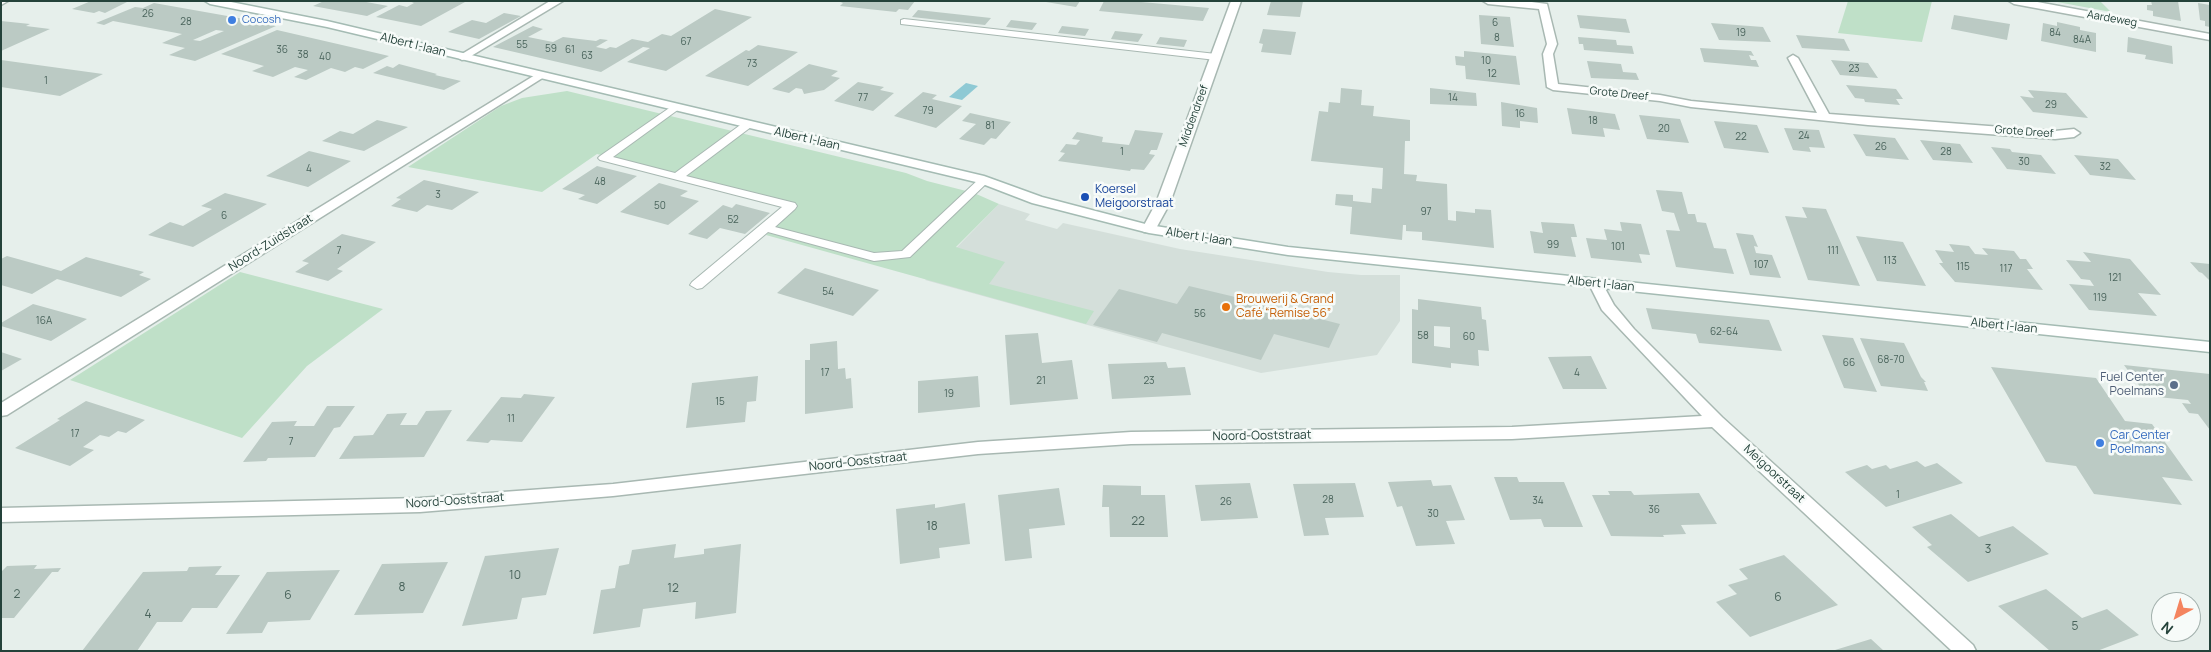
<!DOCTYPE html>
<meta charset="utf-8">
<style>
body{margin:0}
#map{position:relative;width:2211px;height:652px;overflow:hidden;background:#e6efeb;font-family:Manrope,sans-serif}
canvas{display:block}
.frame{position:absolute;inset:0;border:2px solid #24423a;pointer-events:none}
.north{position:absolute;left:2151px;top:592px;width:50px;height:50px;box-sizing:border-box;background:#f7fbf9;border:1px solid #a3b1ad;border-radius:50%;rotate:219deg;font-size:14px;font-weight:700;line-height:20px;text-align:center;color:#24423a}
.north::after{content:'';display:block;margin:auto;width:18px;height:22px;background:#f4845f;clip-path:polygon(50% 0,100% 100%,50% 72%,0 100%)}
</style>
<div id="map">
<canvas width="2211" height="652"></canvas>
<div class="frame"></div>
<div class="north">N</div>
</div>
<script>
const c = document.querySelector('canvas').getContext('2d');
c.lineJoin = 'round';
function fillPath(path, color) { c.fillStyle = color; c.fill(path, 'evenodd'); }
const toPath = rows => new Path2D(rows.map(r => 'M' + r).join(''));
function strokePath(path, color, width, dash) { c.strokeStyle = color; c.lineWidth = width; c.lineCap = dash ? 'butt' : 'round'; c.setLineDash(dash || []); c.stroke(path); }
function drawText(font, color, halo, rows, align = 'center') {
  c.font = font + ' Manrope,sans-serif'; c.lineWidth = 5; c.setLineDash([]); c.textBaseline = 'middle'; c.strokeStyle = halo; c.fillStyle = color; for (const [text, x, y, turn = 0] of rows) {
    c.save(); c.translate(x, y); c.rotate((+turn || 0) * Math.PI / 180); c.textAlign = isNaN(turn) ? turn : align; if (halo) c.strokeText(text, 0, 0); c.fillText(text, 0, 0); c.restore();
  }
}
fillPath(toPath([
 [999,204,1030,214,1025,220,1057,229,1063,223,1180,249,1328,272,1361,275,1400,275,1400,321,1377,355,1261,373,925,280]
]), '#d4dfda');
fillPath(toPath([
 [1848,1,1932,1,1922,42,1838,33],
 [2052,1,2100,1,2111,12],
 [567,91,906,173,927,181,974,193,999,204,956,247,1005,262,989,284,1094,311,1086,324,766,235,796,206,597,154,542,192,408,167,501,106,522,98],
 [240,272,383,309,307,366,242,438,70,380]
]), '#bfe0c8');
fillPath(toPath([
 [966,83,978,86,962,100,949,97]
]), '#8ec9d4');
fillPath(toPath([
 [91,1,129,1,105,13,99,11,94,13,72,9],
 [324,1,361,1,388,6,367,16,313,6],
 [409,1,464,1,465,2,421,26,376,17,399,5,407,7,414,3],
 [838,1,915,1,908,10,899,9,896,12,840,6,843,3],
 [1040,1,1080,1,1076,7],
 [1104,1,1130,1,1209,8,1203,21,1099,11],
 [1271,1,1303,1,1300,17,1267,15],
 [2151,1,2178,1,2181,21,2153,16,2153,11,2147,10,2147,5,2152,5],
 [154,3,250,20,276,26,195,61,169,55,185,48,162,43,182,34,113,21,104,25,96,23,135,7,143,8],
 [216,30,224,31,200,41,193,40],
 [2198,3,2210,5,2210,27,2205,26,2205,21,2200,20],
 [715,9,752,17,666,71,627,62,650,48,643,47,601,72,493,47,533,26,543,29,528,37,553,42,563,37,596,41,600,39,608,40,596,47,606,49,610,47,616,48,632,39,648,42,662,34,671,36],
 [918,10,991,18,985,25,912,17],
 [504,13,521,16,479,39,448,32,472,20,486,23],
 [1479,15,1510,17,1514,47,1481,44],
 [1577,15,1626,19,1630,33,1580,28],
 [1954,15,2010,24,2007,40,1951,29],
 [1011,20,1037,23,1032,30,1006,27],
 [1,21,30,24,26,26,50,29,1,51],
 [2057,22,2080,27,2080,30,2096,33,2096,52,2041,41,2043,23,2057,26],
 [1711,23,1763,27,1771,42,1719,40],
 [1062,26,1089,29,1085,36,1058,33],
 [1263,29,1296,32,1291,55,1261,52,1263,44,1259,43],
 [277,30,355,48,389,56,363,69,355,67,345,72,331,68,306,80,294,77,308,70,295,67,273,77,252,71,264,66,221,54],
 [1115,31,1143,34,1138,42,1111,39],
 [1796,35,1844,39,1850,51,1802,48],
 [1160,37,1187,40,1184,47,1156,44],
 [1578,37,1616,40,1617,45,1632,46,1634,54,1584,50,1583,44,1579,44],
 [2128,37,2172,46,2173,64,2145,59,2146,55,2127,52],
 [758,45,798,52,748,86,705,76,746,50,749,51],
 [1700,48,1751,51,1754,56,1749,55,1751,60,1756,60,1759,67,1704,62],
 [1464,51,1516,56,1520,85,1466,79,1465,66,1456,65,1455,56,1464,57],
 [1,60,103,74,60,96,1,87],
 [1831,60,1868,63,1878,78,1840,75],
 [1587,61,1621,64,1623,72,1636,73,1639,80,1591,78],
 [399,64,437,74,435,75,461,81,444,90,373,73,387,66,393,68],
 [809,64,838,71,831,76,840,78,824,90,804,94,802,89,796,88,789,93,772,89],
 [858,82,884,87,880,90,894,93,873,111,834,101],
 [1846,85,1896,89,1903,99,1896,99,1900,105,1865,102,1864,99,1855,98],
 [1341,88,1362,90,1361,105,1374,106,1373,116,1410,120,1410,141,1405,141,1404,174,1417,175,1416,181,1447,184,1448,220,1456,221,1456,211,1475,213,1475,209,1491,210,1494,248,1422,240,1422,232,1406,231,1406,225,1403,225,1402,240,1350,234,1352,207,1335,205,1336,194,1353,195,1353,201,1371,203,1372,188,1382,189,1383,168,1311,161,1319,111,1328,112,1329,102,1340,103],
 [1430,88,1476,93,1477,106,1430,104],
 [2028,90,2066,93,2088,118,2033,112,2020,96,2034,98],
 [923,92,937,95,932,99,962,106,936,128,894,116],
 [1501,102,1537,108,1538,123,1520,121,1520,128,1502,126],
 [1567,108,1615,114,1620,130,1603,128,1605,137,1572,134],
 [970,113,1011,122,996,139,991,138,984,145,959,139,976,124,962,121],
 [1639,115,1680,119,1689,143,1647,139],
 [377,120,408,127,364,151,322,141,340,131,353,134],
 [1714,121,1757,125,1769,153,1724,148],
 [1784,128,1819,130,1825,148,1809,147,1811,152,1793,150],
 [1135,130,1163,133,1157,150,1151,150,1149,154,1155,155,1144,170,1131,169,1130,171,1058,161,1065,153,1060,152,1066,144,1076,145,1080,140,1072,139,1077,132,1103,137,1102,142,1129,145],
 [1853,134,1895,138,1909,160,1866,156],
 [1920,140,1960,144,1973,163,1933,160],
 [1991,147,2010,149,2012,152,2041,155,2056,174,2007,169],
 [309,151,351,161,308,187,266,176],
 [2074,155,2118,159,2136,180,2090,175],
 [597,166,637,176,597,204,578,199,585,195,562,189],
 [424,180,479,192,452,210,427,205,417,212,391,206,401,199,396,198],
 [659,183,688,191,680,196,699,201,668,225,620,212],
 [1656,190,1682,192,1688,214,1695,214,1697,222,1706,223,1714,248,1726,249,1734,274,1676,267,1666,230,1680,231,1674,213,1662,211],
 [225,193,267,204,193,247,148,235,170,222,183,226,212,209,201,206],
 [736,204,770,213,745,234,720,228,707,239,688,234,723,205,732,208],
 [1802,207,1826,209,1860,286,1808,280,1785,216,1807,218],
 [1541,222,1574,224,1577,237,1571,237,1576,257,1534,253,1530,231,1543,233],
 [1620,222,1641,224,1650,255,1639,254,1642,263,1591,258,1586,238,1607,240,1604,229,1622,231],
 [1736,233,1753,235,1758,247,1754,246,1756,253,1772,255,1781,278,1750,275],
 [342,234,376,242,337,269,343,271,328,281,295,272,309,263,302,261],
 [1856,236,1903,242,1926,286,1877,281],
 [1949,244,1969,246,1975,254,1988,255,1982,248,2014,251,2020,259,2026,259,2033,269,2027,269,2043,290,1955,282,1939,263,1943,263,1935,250,1954,252],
 [2083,252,2130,259,2161,295,2138,293,2157,316,2089,310,2069,284,2094,286,2090,280,2081,279,2066,260,2091,262],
 [7,256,61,271,86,257,144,272,139,275,151,279,121,297,57,279,32,294,1,285,1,259],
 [2190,262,2210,264,2210,281,2202,273,2199,272],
 [805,268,879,290,853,316,777,293],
 [1189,286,1231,296,1340,324,1329,348,1274,334,1261,360,1162,333,1157,342,1093,325,1119,289,1177,304],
 [1418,299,1481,307,1482,319,1486,320,1489,351,1478,350,1479,366,1451,363,1451,368,1412,363,1412,309,1418,310],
 [1434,326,1450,327,1450,348,1434,346],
 [33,304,87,319,51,341,1,326,1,323],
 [1646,308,1769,320,1782,351,1699,343,1696,334,1652,329],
 [1038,333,1042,363,1072,360,1078,399,1010,405,1005,335],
 [1822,335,1853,338,1877,392,1844,388],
 [1860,338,1904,343,1921,377,1926,382,1924,382,1928,391,1881,386],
 [837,341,838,369,845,368,846,379,851,378,853,408,805,414,805,360,810,360,810,344],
 [1,352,22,359,1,371],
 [1591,356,1607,389,1563,389,1548,357],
 [1166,362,1168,368,1185,367,1191,395,1112,399,1108,364],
 [2124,365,2210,374,2210,430,2198,414,2189,413,2182,403,2191,404,2188,400,2147,396],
 [1991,367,2096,378,2125,421,2152,424,2193,481,2162,477,2182,505,2094,494,2076,466,2046,462],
 [758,376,756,401,747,402,745,422,686,428,692,383],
 [978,376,980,407,918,413,918,381],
 [524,394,555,397,522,442,491,440,488,443,466,441,501,397,521,398],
 [86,401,145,420,126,433,118,431,109,437,100,435,83,447,94,450,70,466,15,448,60,420,57,419],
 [327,406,355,406,340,427,334,428,315,457,268,458,266,461,243,462,272,422,297,421,294,426,314,426],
 [452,410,424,457,339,459,354,436,373,435,387,414,407,413,400,425,417,425,426,411],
 [1917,461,1925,467,1937,463,1963,483,1886,507,1845,472,1867,465,1872,469,1886,465,1890,469],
 [1494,477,1517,477,1519,482,1564,482,1583,527,1544,527,1541,519,1510,520],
 [1431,480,1433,486,1451,485,1465,520,1446,521,1455,544,1416,546,1402,506,1397,507,1388,482],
 [1250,483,1258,518,1201,521,1195,485],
 [1355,483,1364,517,1325,518,1329,535,1304,536,1293,484],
 [1103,485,1141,486,1141,495,1165,495,1168,537,1110,537,1109,507,1102,507],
 [1059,488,1065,525,1029,529,1032,558,1005,561,998,495],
 [1608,491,1631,491,1634,495,1699,493,1717,524,1681,525,1686,534,1663,535,1664,537,1611,536,1592,495,1610,495],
 [965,503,970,544,939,548,940,558,900,564,896,509,935,504,935,508],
 [1951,514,1979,537,2013,526,2049,554,1968,582,1927,547,1932,545,1912,527],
 [676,544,674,558,704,554,704,549,741,544,736,613,695,619,696,602,643,609,640,627,593,634,601,590,615,588,619,566,629,564,632,550],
 [559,548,546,595,522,598,517,619,462,626,485,556],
 [1784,555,1838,605,1750,637,1716,602,1737,594,1728,585,1748,579,1739,569],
 [448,562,423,613,354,615,382,564],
 [37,565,34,569,61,568,58,572,52,572,14,618,1,618,1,572,7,566],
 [222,566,215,575,240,575,217,608,192,608,182,622,157,622,137,651,82,651,143,572,187,571,189,567],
 [340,570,310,620,268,622,262,633,226,634,267,572],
 [2046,589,2082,618,2107,609,2139,635,2097,651,2050,651,1998,606],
 [1871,639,1884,651,1835,651,1835,650]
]), '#bbcac4');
const lane = toPath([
 [904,19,1216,54,1221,57,1216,60,901,24,901,20,904,19],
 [675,104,679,105,680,107,679,109,613,157,675,173,743,123,751,123,752,125,751,127,686,176,795,203,797,206,795,209,775,227,874,253,902,251,980,178,988,178,990,180,910,257,874,261,768,232,702,288,697,289,690,285,692,282,782,207,600,160,598,158,600,156,675,104]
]);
const street = toPath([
 [1,1,8,1,1,5,1,1],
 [550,1,563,1,466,59,462,60,457,57,550,1],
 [1231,1,1241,1,1170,203,1154,232,1144,232,1142,229,1156,203,1231,1],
 [1483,1,1524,1,1547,4,1557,44,1553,54,1558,84,1660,95,1691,101,1817,113,1788,58,1793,55,1798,58,1829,114,2055,131,2074,129,2080,133,2074,137,2055,139,1868,125,1691,107,1660,101,1553,90,1547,87,1543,54,1547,44,1539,9,1488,4,1483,1],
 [2009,1,2032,1,2210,34,2210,40,2014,4,2009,1],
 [540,72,544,73,546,75,544,77,7,415,1,416,1,403,540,72],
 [1596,280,1601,281,1614,305,1634,329,1722,417,1973,645,1976,651,1952,651,1712,427,1512,439,1131,444,978,454,613,496,420,512,1,522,1,508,420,498,613,484,978,442,1131,432,1512,427,1702,416,1602,310,1589,284,1596,280]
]);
const secondary = toPath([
 [205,1,226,1,327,21,984,176,1042,197,1149,225,1288,247,2210,342,2210,352,1288,255,1149,233,1032,203,980,183,327,27,210,4,205,1]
]);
strokePath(lane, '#a8b8b2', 2);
strokePath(street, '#a8b8b2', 3);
strokePath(secondary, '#a4bbb3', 3);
fillPath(lane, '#fff');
fillPath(street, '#fff');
fillPath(secondary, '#fff');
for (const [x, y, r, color] of [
 [232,20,5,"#3f7fe0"],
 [1085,197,5,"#1a4fb4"],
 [1226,307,5,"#e8710a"],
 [2174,385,5,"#5c6f8a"],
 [2100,443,5,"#3f7fe0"]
]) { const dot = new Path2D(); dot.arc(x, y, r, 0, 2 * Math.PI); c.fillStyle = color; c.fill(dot); strokePath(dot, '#f7fbf9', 2); }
drawText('10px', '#4a645c', null, [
 ["26",148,14],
 ["28",186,22],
 ["6",1495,23],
 ["19",1741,33],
 ["84",2055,33],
 ["8",1497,38],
 ["84A",2082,40],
 ["67",686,42],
 ["55",522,45],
 ["59",551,49],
 ["36",282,50],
 ["61",570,50],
 ["38",303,55],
 ["63",587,56],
 ["40",325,57],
 ["10",1486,61],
 ["73",752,64],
 ["23",1854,69],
 ["12",1492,74],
 ["1",46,81],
 ["77",863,98],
 ["14",1453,98],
 ["29",2051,105],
 ["79",928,111],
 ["16",1520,114],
 ["18",1593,121],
 ["81",990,126],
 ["20",1664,129],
 ["24",1804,136],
 ["22",1741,137],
 ["26",1881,147],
 ["1",1122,152],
 ["28",1946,152],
 ["30",2024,162],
 ["32",2105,167],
 ["4",309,169],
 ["48",600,182],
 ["3",438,195],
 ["50",660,206],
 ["97",1426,212],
 ["6",224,216],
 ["52",733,220],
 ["99",1553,245],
 ["101",1618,247],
 ["7",339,251],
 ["111",1833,251],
 ["113",1890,261],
 ["107",1761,265],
 ["115",1963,267],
 ["117",2006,269],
 ["121",2115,278],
 ["54",828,292],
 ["119",2100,298],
 ["56",1200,314],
 ["16A",44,321],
 ["62-64",1724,332],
 ["58",1423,336],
 ["60",1469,337],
 ["68-70",1891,360],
 ["66",1849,363],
 ["17",825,373],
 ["4",1577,373],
 ["21",1041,381],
 ["23",1149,381],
 ["19",949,394],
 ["15",720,402],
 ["11",511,419],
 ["17",75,434],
 ["7",291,442],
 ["1",1898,495],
 ["28",1328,500],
 ["34",1538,501],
 ["26",1226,502],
 ["36",1654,510],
 ["30",1433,514]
]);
drawText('11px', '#24423a', '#f7fbf9', [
 ["Aardeweg",2112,19,10],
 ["Grote Dreef",1619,94,6],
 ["Middendreef",1194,116,-70],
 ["Grote Dreef",2024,132,4]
]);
drawText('11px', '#366cbe', '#f7fbf9', [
 ["Cocosh",242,20]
], 'left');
drawText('12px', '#24423a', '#f7fbf9', [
 ["Albert I-laan",413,45,14],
 ["Albert I-laan",807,139,13],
 ["Albert I-laan",1199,237,9],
 ["Noord-Zuidstraat",271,243,-32],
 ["Albert I-laan",1601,284,6],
 ["Albert I-laan",2004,326,6],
 ["Noord-Ooststraat",1262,436,-1],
 ["Noord-Ooststraat",858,462,-6],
 ["Meigoorstraat",1774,474,43],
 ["Noord-Ooststraat",455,501,-4]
]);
drawText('12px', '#164399', '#f7fbf9', [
 ["Koersel",1095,190],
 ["Meigoorstraat",1095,204]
], 'left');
drawText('12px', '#c56008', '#f7fbf9', [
 ["Brouwerij & Grand",1236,300],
 ["Café “Remise 56”",1236,314]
], 'left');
drawText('12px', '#4e5e75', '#f7fbf9', [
 ["Fuel Center",2164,378],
 ["Poelmans",2164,392]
], 'right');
drawText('12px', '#366cbe', '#f7fbf9', [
 ["Car Center",2110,436],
 ["Poelmans",2110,450]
], 'left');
drawText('12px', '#4a645c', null, [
 ["22",1138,522],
 ["18",932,527],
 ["3",1988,550],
 ["10",515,576],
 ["8",402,588],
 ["12",673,589],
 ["2",17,595],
 ["6",288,596],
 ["6",1778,598],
 ["4",148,615],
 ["5",2075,627]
]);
</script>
